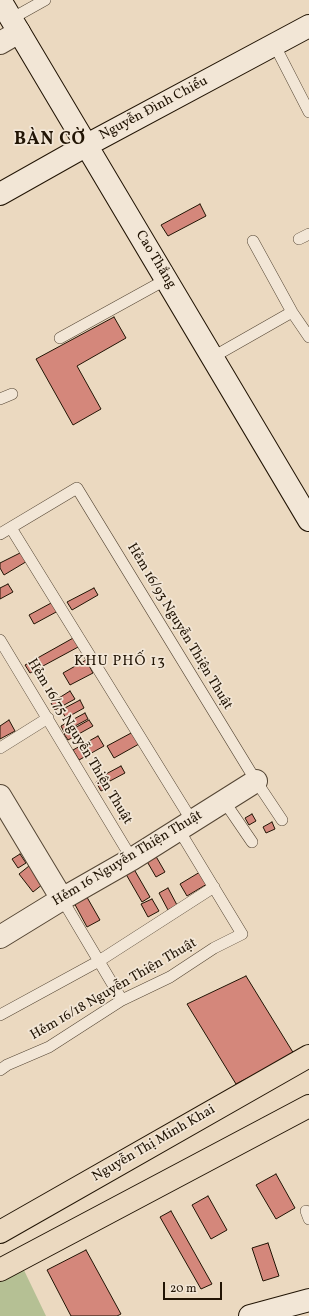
<!DOCTYPE html>
<meta charset="utf-8">
<style>
body{margin:0}
#map{position:relative;width:309px;height:1316px;overflow:hidden;background:#ebd9c0;font-family:Vollkorn,serif}
canvas{display:block}
.scale{position:absolute;left:163px;top:1282px;width:59px;height:18px;box-sizing:border-box;border:2px solid #211404;border-top:0;padding-left:5px;font-size:12px;line-height:14px;white-space:nowrap;color:#211404;-webkit-text-stroke:3px #f2e6d6;paint-order:stroke}
</style>
<div id="map">
<canvas width="309" height="1316"></canvas>
<div class="scale">20 m</div>
</div>
<script>
const c = document.querySelector('canvas').getContext('2d');
c.lineJoin = 'round';
function fillPath(path, color) { c.fillStyle = color; c.fill(path, 'evenodd'); }
const toPath = rows => new Path2D(rows.map(r => 'M' + r).join(''));
function strokePath(path, color, width, dash) { c.strokeStyle = color; c.lineWidth = width; c.lineCap = dash ? 'butt' : 'round'; c.setLineDash(dash || []); c.stroke(path); }
function drawText(font, color, halo, rows, align = 'center') {
  c.font = font + ' Vollkorn,serif'; c.lineWidth = 3.5; c.setLineDash([]); c.textBaseline = 'middle'; c.strokeStyle = halo; c.fillStyle = color; for (const [text, x, y, turn = 0] of rows) {
    c.save(); c.translate(x, y); c.rotate((+turn || 0) * Math.PI / 180); c.textAlign = isNaN(turn) ? turn : align; if (halo) c.strokeText(text, 0, 0); c.fillText(text, 0, 0); c.restore();
  }
}
fillPath(toPath([
 [21,1264,46,1316,0,1316,0,1276]
]), '#b5c094');
const building = toPath([
 [200,204,206,216,168,236,161,225,200,204],
 [114,317,126,338,77,366,101,409,73,425,36,359,114,317],
 [24,551,29,560,4,575,0,568,0,563,24,551],
 [8,584,13,592,0,599,0,588,8,584],
 [94,588,98,595,72,610,67,602,94,588],
 [53,602,58,611,34,624,29,615,53,602],
 [75,637,80,646,30,673,25,665,75,637],
 [86,660,93,673,70,685,63,673,86,660],
 [70,691,75,699,55,710,51,703,70,691],
 [80,700,84,708,66,718,61,710,80,700],
 [85,713,88,719,64,732,61,726,85,713],
 [9,720,15,731,0,739,0,726,9,720],
 [89,720,93,726,68,740,64,734,89,720],
 [133,732,139,744,114,758,107,746,133,732],
 [98,736,104,746,79,760,73,750,98,736],
 [121,766,125,773,110,781,106,774,121,766],
 [104,778,109,787,101,791,96,782,104,778],
 [252,814,256,821,249,825,245,818,252,814],
 [272,822,275,829,266,833,263,827,272,822],
 [154,853,165,872,156,877,145,858,154,853],
 [20,854,26,863,18,868,12,859,20,854],
 [131,864,150,897,142,902,123,869,131,864],
 [29,866,43,884,33,892,19,874,29,866],
 [200,872,207,884,187,896,180,884,200,872],
 [168,888,177,905,168,910,159,893,168,888],
 [84,892,100,920,87,927,72,899,84,892],
 [152,899,159,911,148,917,141,904,152,899],
 [246,976,294,1054,236,1084,187,1004,246,976],
 [276,1174,295,1208,276,1219,256,1185,276,1174],
 [208,1196,227,1230,211,1239,192,1205,208,1196],
 [171,1211,212,1284,201,1289,160,1217,171,1211],
 [268,1243,279,1276,263,1281,252,1248,268,1243],
 [86,1250,121,1314,117,1316,71,1316,47,1270,86,1250]
]);
fillPath(building, '#d4877b');
strokePath(building, '#211404', 1);
const lane = toPath([
 [11,19,45,0],
 [274,44,309,112],
 [299,239,309,234],
 [253,241,292,312,309,337],
 [60,338,167,279],
 [213,357,292,312],
 [0,399,12,394],
 [11,528,192,821],
 [0,534,77,488,256,781,282,820],
 [0,640,132,859],
 [0,748,48,718],
 [224,801,252,842],
 [62,899,122,1000],
 [0,1015,99,961,214,887],
 [0,1070,7,1065,49,1047,122,1000,170,977,214,948,242,934,179,830],
 [306,1211,309,1219]
]);
const street = toPath([
 [0,43,19,32],
 [0,796,62,899],
 [0,937,62,899,132,859,256,781]
]);
const secondary = toPath([
 [0,0,309,520],
 [0,194,87,145,309,26],
 [250,1316,309,1300]
]);
const primary = toPath([
 [0,1232,309,1056],
 [0,1270,309,1106]
]);
strokePath(lane, '#544533', 12);
strokePath(street, '#544533', 24);
strokePath(secondary, '#211404', 24);
strokePath(primary, '#211404', 24);
strokePath(lane, '#f2e6d6', 11);
strokePath(street, '#f2e6d6', 22);
strokePath(secondary, '#f2e6d6', 22);
strokePath(primary, '#ebd9c0', 22);
drawText('14px', '#211404', '#f2e6d6', [
 ["Nguyễn Đình Chiểu",154,109,-28],
 ["Cao Thắng",155,260,59],
 ["Hẻm 16/93 Nguyễn Thiện Thuật",179,627,59],
 ["Hẻm 16/75 Nguyễn Thiện Thuật",79,742,59],
 ["Hẻm 16 Nguyễn Thiện Thuật",128,859,-31],
 ["Hẻm 16/18 Nguyễn Thiện Thuật",114,990,-30],
 ["Nguyễn Thị Minh Khai",154,1144,-30]
]);
c.letterSpacing = '1px';
drawText('15px', '#211404', '#f2e6d6', [
 ["KHU PHỐ 13",120,662]
]);
c.letterSpacing = '0px';
c.letterSpacing = '1px';
drawText('bold 18px', '#211404', '#f2e6d6', [
 ["BÀN CỜ",50,141]
]);
c.letterSpacing = '0px';
</script>
